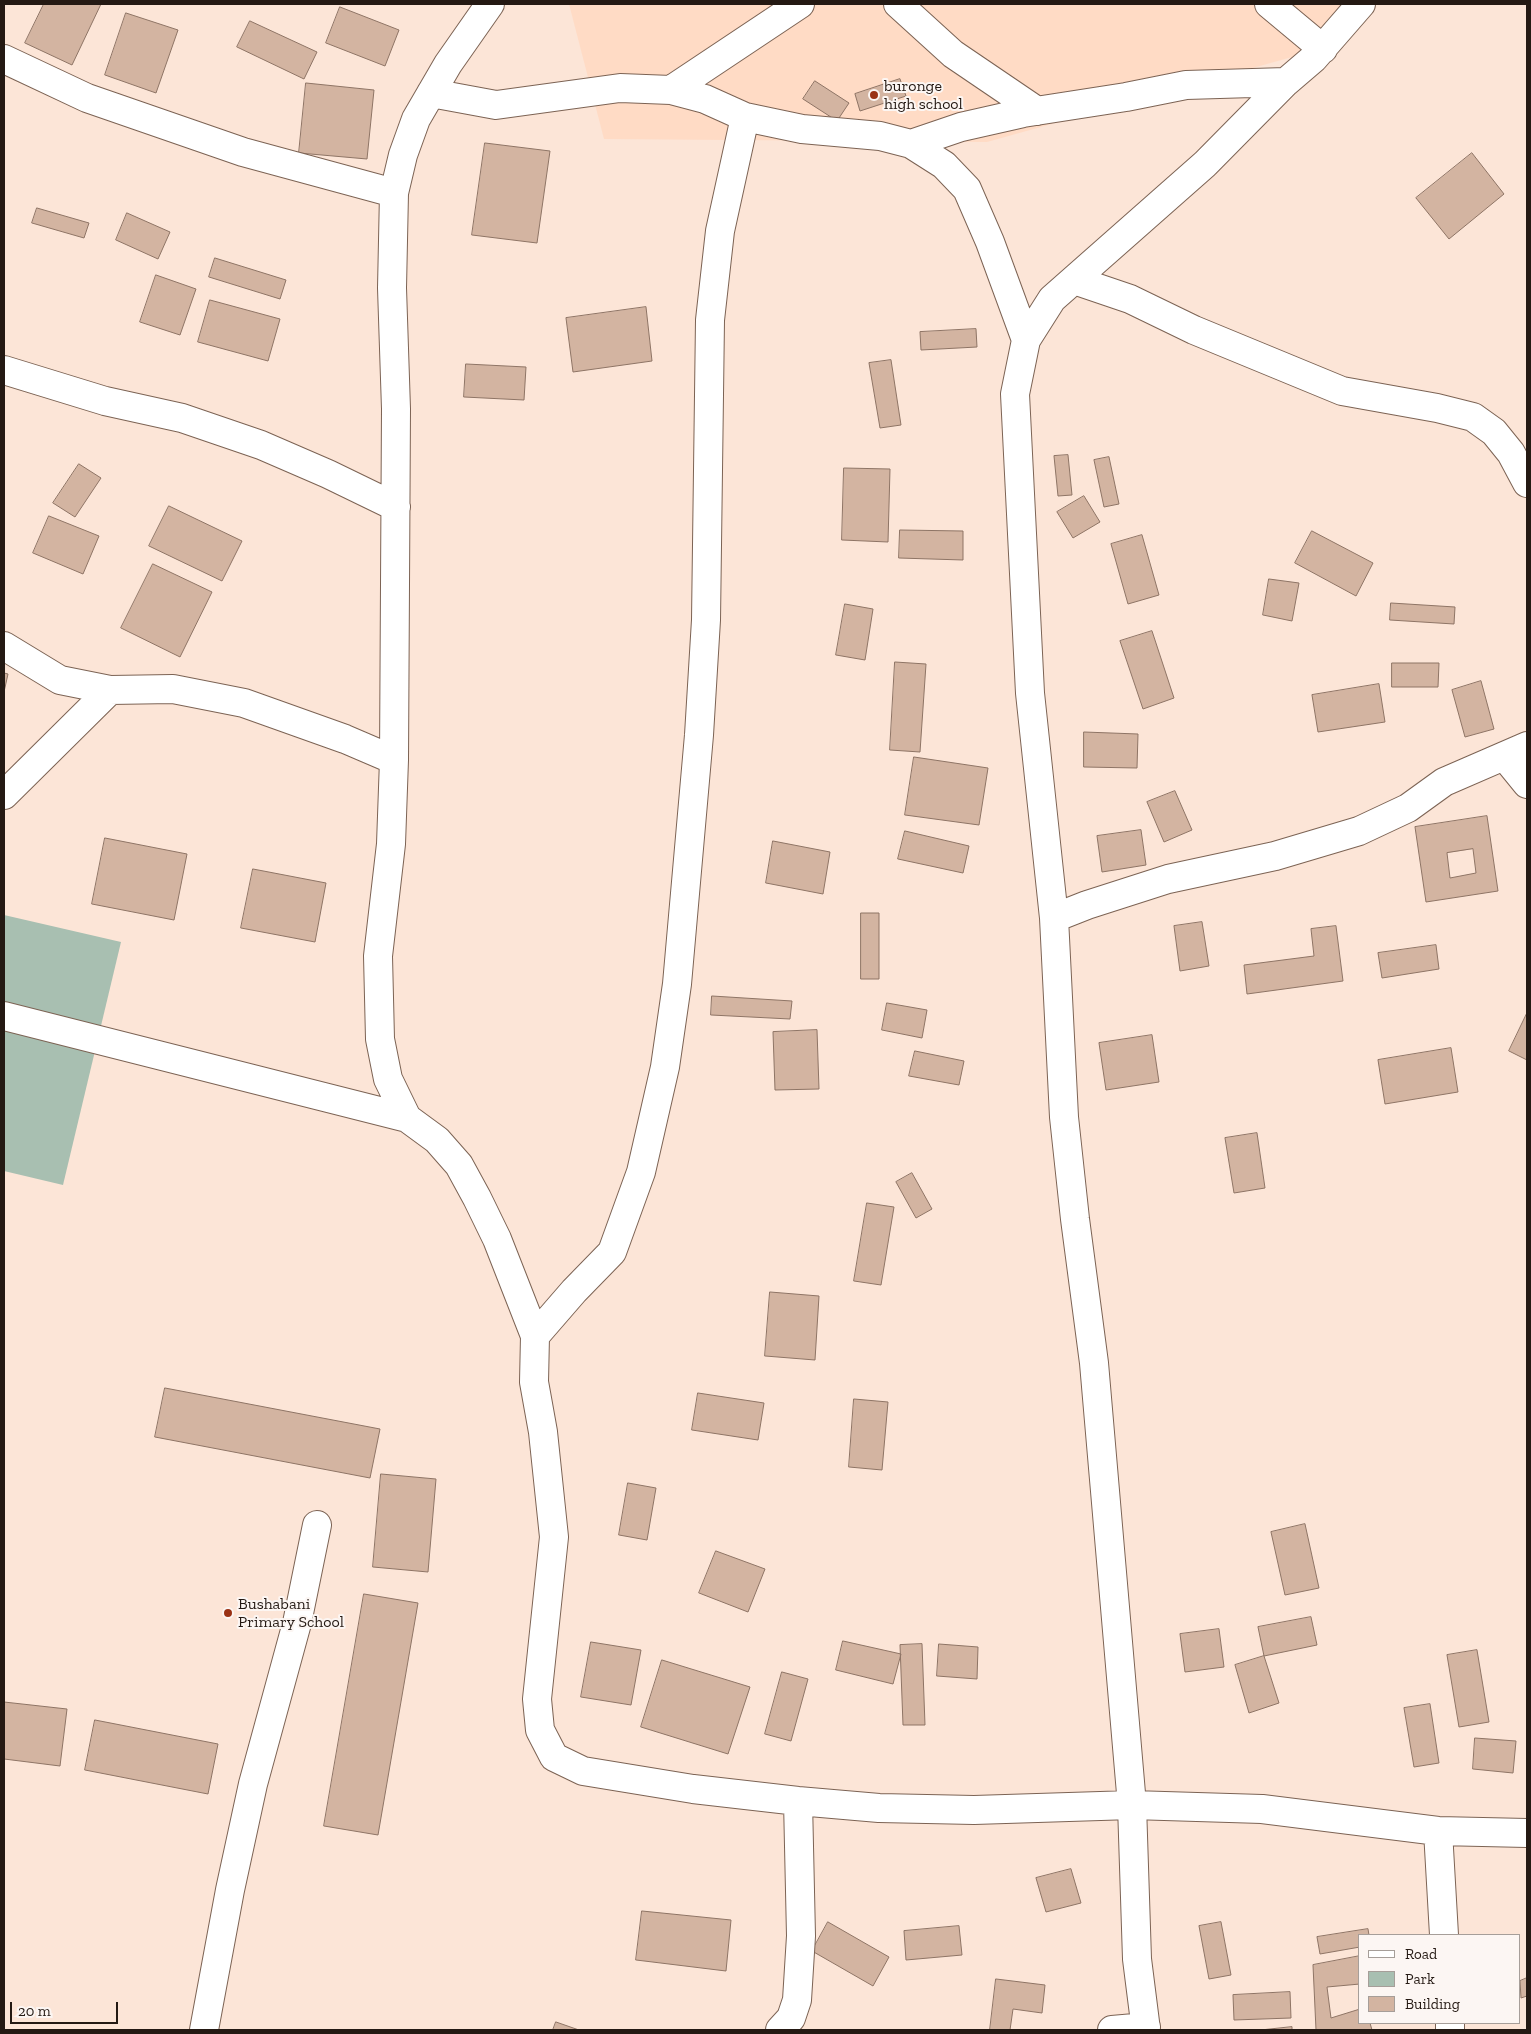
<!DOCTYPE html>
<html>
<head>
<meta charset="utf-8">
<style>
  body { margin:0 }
  #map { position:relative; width:1531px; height:2034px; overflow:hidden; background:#fce5d7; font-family:"Zilla Slab",serif }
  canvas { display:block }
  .frame { position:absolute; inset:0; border:5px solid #241913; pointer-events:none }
  .legend { position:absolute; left:1358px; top:1934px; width:162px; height:90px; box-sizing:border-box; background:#fcf6f3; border:1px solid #a69e99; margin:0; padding:6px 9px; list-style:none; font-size:15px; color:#241913 }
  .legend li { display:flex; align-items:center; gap:10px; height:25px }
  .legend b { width:25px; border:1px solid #a69e99 }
  .scale { position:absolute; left:10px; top:2002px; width:108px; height:22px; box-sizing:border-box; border:2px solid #241913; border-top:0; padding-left:6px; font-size:15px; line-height:18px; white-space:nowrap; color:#241913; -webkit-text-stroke:4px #fcf6f3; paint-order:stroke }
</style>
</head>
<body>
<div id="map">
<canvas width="1531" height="2034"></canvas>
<div class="frame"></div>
<ul class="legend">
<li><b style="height:6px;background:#fff"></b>Road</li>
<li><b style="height:14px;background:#a8bfb1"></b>Park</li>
<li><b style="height:14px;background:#d3b4a1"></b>Building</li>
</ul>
<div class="scale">20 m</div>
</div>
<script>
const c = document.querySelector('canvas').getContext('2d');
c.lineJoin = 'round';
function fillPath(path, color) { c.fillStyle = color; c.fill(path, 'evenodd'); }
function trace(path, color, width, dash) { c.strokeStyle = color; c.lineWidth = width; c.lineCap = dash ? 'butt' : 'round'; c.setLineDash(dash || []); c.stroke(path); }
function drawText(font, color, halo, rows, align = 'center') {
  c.font = font + ' "Zilla Slab",serif'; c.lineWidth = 4; c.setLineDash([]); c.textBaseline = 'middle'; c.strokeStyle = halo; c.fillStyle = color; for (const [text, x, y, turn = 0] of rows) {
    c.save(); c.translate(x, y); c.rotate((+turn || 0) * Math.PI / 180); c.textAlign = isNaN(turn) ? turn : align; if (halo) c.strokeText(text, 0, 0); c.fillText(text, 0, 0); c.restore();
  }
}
fillPath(new Path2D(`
  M569 4H1355L1310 52 987 142 604 139Z`), '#ffdbc5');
fillPath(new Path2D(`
  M4 915 121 942 63 1185 4 1171Z`), '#a8bfb1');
const building = new Path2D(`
  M44 4H101L72 65 25 43Z
  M340 7 399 30 385 66 326 43Z
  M126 13 178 30 156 93 105 75Z
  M250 21 317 52 304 79 237 47Z
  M900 79 906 96 860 111 855 94Z
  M815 81 849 103 837 121 803 99Z
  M306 83 374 90 367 159 299 153Z
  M485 143 550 151 537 243 472 235Z
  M1472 153 1504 194 1449 239 1416 198Z
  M37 208 89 223 84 238 32 223Z
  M127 213 170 232 158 259 116 240Z
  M215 258 286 280 280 299 209 277Z
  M156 275 196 289 180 335 140 322Z
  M210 300 280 319 268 361 198 342Z
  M646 307 652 361 573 372 566 318Z
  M976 329 977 347 921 350 920 332Z
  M891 360 901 425 880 428 869 363Z
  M466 364 526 367 524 400 464 397Z
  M1068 455 1072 495 1058 496 1054 456Z
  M1109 457 1119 504 1104 507 1094 460Z
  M79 464 101 478 75 517 53 503Z
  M844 468 890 469 888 542 842 540Z
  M1084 496 1100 522 1073 538 1057 512Z
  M169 506 242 541 222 581 149 546Z
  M49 516 99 536 83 574 33 553Z
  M900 530 963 531V560L899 558Z
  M1312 531 1373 563 1356 596 1295 563Z
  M1142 535 1159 595 1128 604 1111 544Z
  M153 564 212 592 180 657 121 628Z
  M1269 579 1299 583 1292 621 1263 615Z
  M1391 603 1455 607 1454 624 1390 620Z
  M845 604 873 609 865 660 836 655Z
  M1152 631 1174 698 1143 709 1120 641Z
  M895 662 926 664 920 752 890 750Z
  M1392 663H1439L1438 687H1392Z
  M4 673 8 674 4 692Z
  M1481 681 1494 729 1465 737 1452 690Z
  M1379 684 1385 722 1318 732 1312 695Z
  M1084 732 1138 734 1137 768 1084 767Z
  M914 757 988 768 979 825 905 815Z
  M1175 791 1192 830 1164 842 1147 802Z
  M1487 816 1498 891 1426 902 1415 827ZM1473 849 1476 873 1450 878 1447 853Z
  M1141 830 1146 865 1102 872 1097 836Z
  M905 831 969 846 963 873 898 859Z
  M105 838 187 854 174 920 92 904Z
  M773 841 830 852 823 894 766 883Z
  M253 869 326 883 315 942 241 928Z
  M861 913H879V979H861Z
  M1202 922 1209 966 1180 971 1174 926Z
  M1336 926 1343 981 1247 994 1244 965 1314 956 1311 929Z
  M1436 945 1439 969 1382 978 1378 953Z
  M712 996 792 1001 790 1019 711 1015Z
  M887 1003 927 1010 922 1038 882 1030Z
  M1527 1013V1060L1509 1051Z
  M817 1030 819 1089 775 1090 773 1032Z
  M1152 1035 1159 1082 1106 1090 1099 1043Z
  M1451 1048 1458 1092 1385 1104 1378 1060Z
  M915 1051 964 1061 959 1085 909 1076Z
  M1257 1133 1265 1188 1234 1193 1225 1138Z
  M912 1173 932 1209 916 1218 896 1182Z
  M867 1203 894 1207 881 1285 854 1281Z
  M770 1292 819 1296 815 1360 765 1356Z
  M165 1388 380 1429 370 1478 155 1437Z
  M698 1393 764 1403 758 1440 692 1430Z
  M854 1399 888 1402 882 1470 849 1467Z
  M381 1474 436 1479 428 1572 373 1567Z
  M628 1483 656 1488 647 1540 619 1535Z
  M1305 1524 1319 1588 1285 1595 1271 1532Z
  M716 1551 765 1569 748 1612 699 1593Z
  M364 1594 418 1603 378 1835 324 1826Z
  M1311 1617 1317 1645 1264 1656 1258 1627Z
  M1219 1629 1224 1667 1185 1672 1180 1634Z
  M843 1641 901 1654 893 1684 836 1670Z
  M591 1642 641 1650 631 1705 581 1697Z
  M922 1644 925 1725H903L900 1645Z
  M939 1644 978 1647 977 1679 937 1676Z
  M1477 1650 1489 1722 1459 1727 1447 1655Z
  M1264 1656 1279 1703 1249 1713 1235 1665Z
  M662 1660 750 1687 728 1754 641 1727Z
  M782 1672 808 1679 791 1741 765 1734Z
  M4 1702 67 1709 60 1766 4 1759Z
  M1430 1704 1439 1763 1414 1767 1404 1708Z
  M95 1720 218 1744 208 1794 85 1770Z
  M1475 1738 1516 1741 1513 1773 1473 1769Z
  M1071 1869 1081 1903 1046 1912 1036 1878Z
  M642 1911 731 1920 726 1971 636 1960Z
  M828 1922 889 1957 873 1986 812 1951Z
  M1221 1922 1231 1975 1209 1979 1199 1926Z
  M959 1926 962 1955 906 1960 904 1931Z
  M1368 1929 1369 1935H1360V1947L1320 1954 1317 1937Z
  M1360 1956V1984L1327 1987 1331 2018 1360 2009V2023H1370L1372 2030H1316L1313 1965Z
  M1527 1978V1996L1521 1998 1520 1981Z
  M996 1979 1045 1985 1042 2013 1013 2009 1010 2030H990Z
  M1290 1992 1291 2018 1234 2020 1233 1995Z
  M556 2022 579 2030H553Z
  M1292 2027V2030H1261Z`);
fillPath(building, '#d3b4a1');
trace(building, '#8e7465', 1);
const minor = new Path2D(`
  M490 4 448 64 416 119 403 155 394 193 392 288 396 409 394 760 391 844 378 956 380 1039 388 1079 407 1118 437 1140 459 1165 477 1198 497 1239 535 1336
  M898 4 953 54 1037 111
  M1269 4 1323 49
  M4 59 87 98 243 152 394 193
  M671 90 800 4
  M431 93 496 105 620 88 671 90 705 99 745 117 802 129 880 136 911 144 944 165 967 189 990 242 1026 340
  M745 117 720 231 710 320 706 620 699 735 677 984 665 1067 641 1172 612 1252 574 1291 535 1336 534 1382 543 1432 554 1537 537 1699 540 1730 554 1757 583 1771 693 1789 798 1801 879 1808 974 1810 1132 1805 1262 1809 1438 1831 1527 1833
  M911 144 961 127 1023 113 1126 97 1186 85 1286 82
  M1074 280 1130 299 1194 330 1342 391 1437 408 1473 417 1494 432 1511 453 1527 483
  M4 370 105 401 182 418 261 445 328 474 396 507
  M4 646 60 680 110 690 173 689 244 703 345 739 394 760
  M1505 757 1527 784
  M4 795 110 690
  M1054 918 1087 905 1168 879 1275 856 1359 831 1408 808 1444 782 1527 746
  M4 1016 407 1118
  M1438 1831 1444 1935
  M1450 2023V2030
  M204 2030 230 1890 253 1784 297 1623 317 1525
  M780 2030 791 2018 797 2000 801 1936 798 1801
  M1112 2030 1146 2027
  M1146 2030 1137 1959 1132 1805 1094 1363 1075 1219 1064 1117 1054 918 1030 693 1015 394 1026 340 1052 299 1205 164 1286 82 1314 58 1361 4`);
trace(minor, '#7c6354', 30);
trace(minor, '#fff', 28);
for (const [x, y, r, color] of [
  [874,95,5,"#9a3215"],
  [228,1613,5,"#9a3215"]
]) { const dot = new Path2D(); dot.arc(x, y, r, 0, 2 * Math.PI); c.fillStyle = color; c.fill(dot); trace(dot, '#fcf6f3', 2); }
drawText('16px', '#241913', '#fcf6f3', [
  ["buronge",884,86],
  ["high school",884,104],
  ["Bushabani",238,1604],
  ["Primary School",238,1622]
], 'left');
</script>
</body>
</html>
